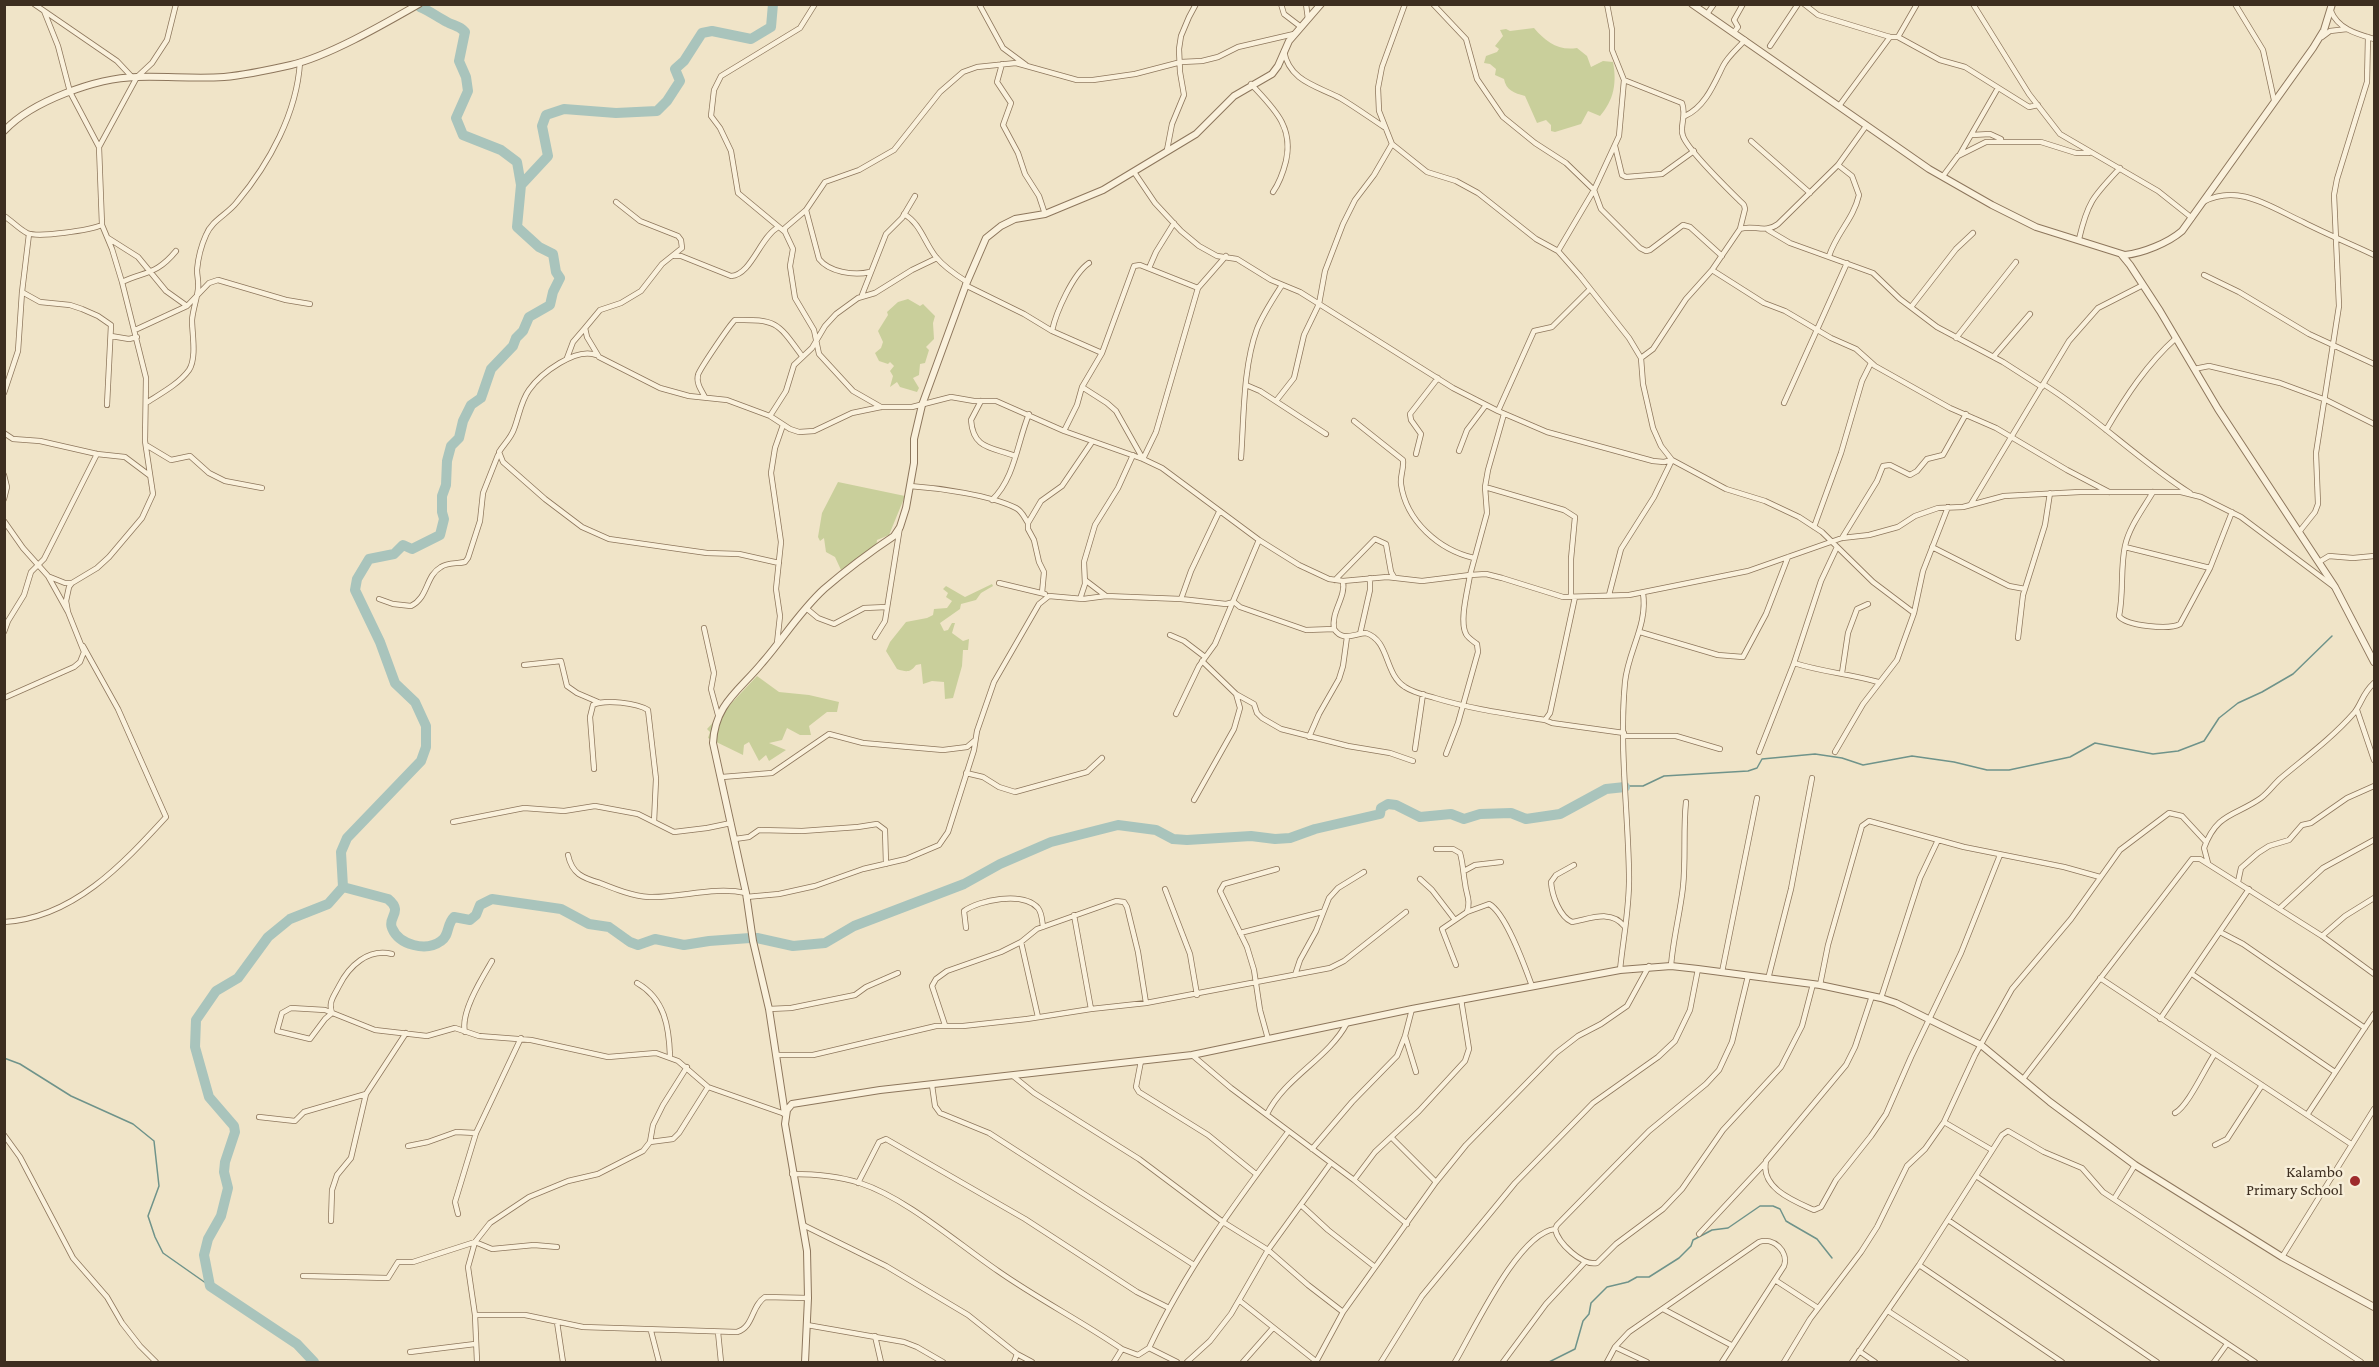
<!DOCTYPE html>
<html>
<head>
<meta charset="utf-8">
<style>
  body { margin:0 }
  #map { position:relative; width:2379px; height:1367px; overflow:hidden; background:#f0e4c8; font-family:"Crimson Pro",serif }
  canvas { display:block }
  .frame { position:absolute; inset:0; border:6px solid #3d2e20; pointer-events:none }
</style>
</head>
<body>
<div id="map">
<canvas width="2379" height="1367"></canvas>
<div class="frame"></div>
</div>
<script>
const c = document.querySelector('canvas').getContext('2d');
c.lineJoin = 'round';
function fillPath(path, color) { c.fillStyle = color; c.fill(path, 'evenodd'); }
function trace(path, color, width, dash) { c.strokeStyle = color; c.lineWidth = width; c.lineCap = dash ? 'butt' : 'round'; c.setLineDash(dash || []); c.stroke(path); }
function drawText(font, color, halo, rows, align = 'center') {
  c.font = font + ' "Crimson Pro",serif'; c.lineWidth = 5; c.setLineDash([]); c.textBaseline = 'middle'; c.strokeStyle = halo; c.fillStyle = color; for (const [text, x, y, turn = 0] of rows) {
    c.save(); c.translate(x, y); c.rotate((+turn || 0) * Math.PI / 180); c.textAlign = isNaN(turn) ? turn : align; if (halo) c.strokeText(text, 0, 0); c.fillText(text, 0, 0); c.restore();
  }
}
fillPath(new Path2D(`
  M1534 28C1546 42 1558 51 1577 48L1587 56 1591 67 1603 61 1613 62C1617 83 1614 100 1600 116L1588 111 1581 124 1555 132 1551 131V125L1546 120 1537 123 1525 96C1514 93 1506 90 1504 79L1495 75 1496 69 1490 64 1484 63 1486 56 1497 52 1499 49 1495 46 1503 36 1500 30 1506 29 1510 31Z
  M908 299 920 306 923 304 935 316 933 323 934 339 926 347 929 350 925 363 920 364 919 375 913 378 919 388 917 392 900 387 897 382 890 387 893 376 890 371 894 366 890 362 888 364 879 361 875 353 881 348 883 342 878 331 888 315 887 312 898 302Z
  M838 482 905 496 889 535 877 540 876 549 841 570 835 557 826 552 824 538 820 541 818 537 822 513Z
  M992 584 993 586 981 593 976 600 961 604 960 609 940 623 944 631 948 630 952 623H955L952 633 963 641 969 639 968 650H963L962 666 953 698 945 699 944 682 932 681 923 684 921 664 916 665C910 673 906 672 897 669L886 651 890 642 906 622 927 618 933 615 934 609 947 608 952 601 946 597 948 593 943 589 946 586 965 597Z
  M757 676 779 692 809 695 839 702 837 712H827L809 726 811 735H800L787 728 782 740 769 743 786 750 769 761 766 755 759 761 749 742 744 745 743 755 708 738 710 732 707 729Z`), '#c9cf9b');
trace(new Path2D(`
  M1628 786H1643L1664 776 1748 771 1757 768 1762 759 1815 754 1842 758 1863 765 1912 756 1954 762 1987 770H2009L2070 757 2095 743 2153 754 2178 751 2204 741 2219 718 2238 703 2262 692 2293 674 2332 636
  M4 1058 20 1064 71 1096 133 1124 154 1141 159 1186 148 1216 155 1237 163 1253 210 1286
  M1549 1362 1575 1349 1583 1321 1589 1314 1591 1303 1607 1287 1628 1282 1637 1277H1649L1679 1258 1691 1246 1693 1240 1712 1230 1728 1228 1760 1206H1773L1780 1209 1786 1221 1791 1224 1817 1239 1832 1258`), '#6f938a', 1.5);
trace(new Path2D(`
  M420 7C430 11 437 17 447 22 454 26 459 25 465 32L459 61 466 77 468 91 456 118 463 135 501 150 517 162 521 185
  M343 887 388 899C404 912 387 917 392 928 399 945 426 952 441 941 450 935 446 925 454 917L470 920 476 915 480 905 492 899 561 909 589 924 609 927 630 942 638 945 655 939 684 945 709 941 750 938
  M757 938 793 946 825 943 854 926 964 884 1000 864 1051 842 1118 825 1156 830 1173 839 1187 840 1251 836 1275 839 1290 838 1315 829 1380 814 1381 808 1388 804 1396 805 1420 817 1451 814 1464 819 1480 814 1511 813 1526 819 1560 814 1606 789 1625 787
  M314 1362 297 1344 210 1286 204 1255 208 1239 221 1216 228 1188 224 1172 225 1162 235 1132 234 1126 209 1097 195 1047 196 1020 216 991 238 978 268 937 290 919 328 904 343 887 341 852 347 838 421 761 426 747V726L415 702 395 683 380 642 355 590 357 579 369 559 394 554 403 545 412 549 440 535 444 519 442 512V496L446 485 447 461 451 446 459 438 463 421 471 405 481 398 491 369 513 346 516 338 523 331 529 317 550 305 553 292 560 278 556 272 553 254 539 247 517 227 521 185 548 156 542 126 546 115 564 109 616 113 657 111 667 101 680 81 675 69 684 61 702 33 712 31 751 39 771 27 773 4`), '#a9c4bc', 10);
const minor = new Path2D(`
  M34 4 117 61 132 77
  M979 4 1003 48 1026 65
  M1281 4 1284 14 1301 27
  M1306 4 1308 19
  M1405 4 1382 67 1378 88 1379 111 1392 144 1427 172 1456 181 1478 193 1536 239 1558 251 1580 276 1629 338 1641 358 1643 384 1653 428 1661 446 1672 460 1726 489 1765 501 1799 517 1822 532 1873 582 1914 613
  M1433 4 1466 39 1477 79 1503 117 1535 143 1566 163 1594 190 1601 209 1640 248 1646 251 1650 250 1683 225 1690 227 1722 256
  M1804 4 1818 15 1890 37H1898L1940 60 1965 67 2029 107 2038 105
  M1973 4 2029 94 2060 134 2158 191 2192 218
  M2235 4 2263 50 2274 100
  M44 11 58 46 70 92 99 147
  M2331 11C2338 29 2357 34 2374 39
  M1707 14 1714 4
  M1734 32 1738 27 1734 20 1743 4
  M1898 37 1917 4
  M2322 37 2330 31 2347 29
  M1770 46 1798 4
  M1284 51C1289 81 1317 86 1340 98 1355 107 1369 117 1384 127
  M1002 64 997 82 1011 103 1003 125 1018 153 1025 174 1039 196 1045 214
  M1624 80 1682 103C1687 117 1679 126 1683 136 1688 151 1731 192 1744 205L1745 209 1740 229
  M1251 84C1273 108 1294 126 1286 161 1283 173 1280 182 1273 192
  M1839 106 1890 37
  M1685 116C1705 107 1714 84 1723 66 1728 56 1738 48 1745 40
  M1972 135 1990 134 2001 139
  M1751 141 1810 193
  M1615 146 1622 175 1626 177 1662 174 1694 151
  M1167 150 1172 124 1184 95 1180 72 1179 49 1181 36 1189 17 1196 4
  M1960 154 1998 88
  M1134 172 1155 203 1181 231 1199 246 1217 256 1237 259 1271 280 1300 292 1453 388 1498 411 1547 432 1653 461 1664 462 1672 460
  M1943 176 1958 156 1986 142H2041L2076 153H2089
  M616 202 640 221 678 236 681 240 682 248 662 264 641 291 621 303 600 310 585 328 587 337 599 357 660 388 689 396 727 400 770 416 790 429 799 432 814 431 852 413 881 407H912L951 397 974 401H996L1064 431 1143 459 1162 468 1259 540 1299 565 1329 579 1343 581 1387 577 1422 581 1470 575 1487 513 1485 487 1488 470 1504 414
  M2203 202C2239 183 2270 207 2303 222 2326 234 2351 244 2374 255
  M806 210 819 259C829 272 854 276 870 272
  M904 214C921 224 924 242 936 257 944 267 956 275 967 282
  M4 216C12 221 19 229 27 233 39 238 90 230 102 225
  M1768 230 1790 243 1873 273 1900 299 1937 327 2003 362 2042 387
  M785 232 738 193 731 151 720 128 711 116 714 90 721 76 800 28 815 4
  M108 238 138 257 166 291 187 306
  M2079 239C2088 201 2093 197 2120 168
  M1558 251 1594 190 1619 136 1624 80 1612 50V30L1607 4
  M674 256H681L731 276C751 275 760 238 777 228
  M1829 256C1837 232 1853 220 1859 195L1852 176 1838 165
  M1149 268 1156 252 1174 223
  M1712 270 1764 303 1785 311 1831 338 1856 349 1875 366 1950 408 1996 428 2067 470 2109 492
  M2204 275 2239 292 2309 334 2374 364
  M122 282C147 271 157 274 176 251
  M965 285 1024 314 1052 331 1102 353
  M22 292 40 302 70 305 82 309 98 316 111 325 107 405
  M862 295 886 234 902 218 915 196
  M1911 307 1956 249 1973 233
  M135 330 187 306 209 283 218 280 286 300 310 304
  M1052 331C1056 312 1073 274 1089 263
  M111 336 129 339 137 337
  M1956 338 2016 262
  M596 355C576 347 541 373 529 390 521 401 519 416 514 429 511 438 504 444 499 452L503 462 545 499 582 527 609 539 707 553 739 554 779 563
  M1994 356 2030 314
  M567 358 573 342 585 328
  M1641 358 1653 349 1686 299 1712 270 1740 229C1753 224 1765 234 1778 224L1838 165 1866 126
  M2194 369 2209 366 2280 383 2326 400 2374 424
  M2043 384C2095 416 2138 460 2190 493
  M1246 385 1260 391 1326 434
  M1082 387 1107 403 1116 411 1143 459
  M4 393 18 351 22 292 29 234
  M705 397C701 390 696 383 698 375 699 370 731 323 735 320 777 319 778 323 802 356
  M981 401 971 420C973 449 991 447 1015 456
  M1276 401 1294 378 1304 335 1319 304 1325 271 1343 224 1355 200 1374 175 1392 144
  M146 403C160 394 179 384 189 370 197 358 192 333 192 320 193 309 197 299 198 289 199 282 197 276 197 270 198 259 201 246 206 235 212 220 228 214 237 202 269 164 297 113 300 62
  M1784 403 1847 263
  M881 407 853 391 819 354 814 330 795 298 790 266 793 249 785 232V228L806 210 825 182 859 170 894 150 940 92 963 72 977 67 1016 63 1077 80H1093L1135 74 1181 62 1202 61 1218 57 1238 47 1294 34
  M1498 411 1534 331 1552 327 1590 289
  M770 416 786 391 794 365 812 348 825 326 836 314 858 298 875 293 912 270 937 258
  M1354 421 1403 460C1404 469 1400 476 1401 484 1406 521 1439 550 1474 558
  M2106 430C2126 396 2147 364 2176 338
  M1064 431 1077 405 1082 387 1102 353 1134 266 1140 265 1198 288
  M4 433 13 439 40 441 97 454 125 457 149 475
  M146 445 171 460 190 456 209 473 225 481 262 488
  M1459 451 1467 430 1486 405
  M1416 454 1421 434 1411 420 1410 414 1438 378
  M1241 458C1244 417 1243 367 1257 329 1263 314 1273 299 1282 285
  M1143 459 1156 432 1198 288 1226 256
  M4 475 7 487 4 499
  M910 486C939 488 990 495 1016 508 1022 511 1024 517 1028 523
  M1485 487 1564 510 1575 517 1571 559V597
  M2153 492C2143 509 2129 527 2125 546 2120 569 2124 593 2119 616 2126 626 2169 630 2180 624L2210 568 2232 512
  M992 500C1015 478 1017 443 1029 414
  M1971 504 2069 341 2098 308 2143 285
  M4 521 23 548 48 576 68 612 84 652 80 662 74 667 4 698
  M1814 527 1841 453 1862 381 1871 363
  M2299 532 2315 512 2318 504 2316 453 2339 306 2334 195 2337 179 2367 82 2368 37
  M1842 538 1877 481 1883 466 1890 465 1910 475 1917 471 1927 459 1943 455 1966 414
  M1932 547 2009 586 2025 589
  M2125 547 2210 568
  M2319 562 2329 556 2353 558 2374 556
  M50 577 65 583H72
  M1085 580 1106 596
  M1335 580 1375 539 1386 544 1391 572 1394 577
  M1343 581C1346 598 1331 611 1334 629 1343 642 1353 634 1366 633 1390 641 1384 674 1405 687 1414 693 1425 695 1435 698 1471 709 1508 714 1545 720L1552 723 1624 733
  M999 583 1045 594
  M1042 593 1044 572 1039 562 1034 540 1028 529V523L1041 501 1062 486 1092 442
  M1609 595 1621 549 1654 497 1672 460
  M379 599 393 604 411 606C429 597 425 576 441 567 448 562 457 564 465 562L468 558 480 521 483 493 498 455
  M1080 599 1085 584 1084 562 1095 525 1118 488 1133 455
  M1181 599 1191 571 1219 512
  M806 608 818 618 834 624 864 608 887 607
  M68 612 66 601 69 587 72 583 97 568 109 557 142 518 153 494 145 441 146 378 122 282 112 249 102 225 99 147 137 77 152 63 167 40 176 4
  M704 628 714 673 711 689 718 715
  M4 632 8 621 24 595 31 572 44 559 97 454
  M1640 632 1718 655 1743 657 1766 614 1788 557
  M1360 634 1370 590V578
  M1170 635 1184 641 1205 657
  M875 637 885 621 900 527
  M2018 638 2023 595 2045 525 2050 493
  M777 643 780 616 776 589 781 542 771 473 775 448 783 425
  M1794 663C1822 672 1851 674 1878 682
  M524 665 561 661 567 686 577 693 598 702
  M1842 673 1848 633 1857 609 1868 604
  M1236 694 1254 704 1257 713 1262 718 1281 729 1348 746 1390 753 1413 761
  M2357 710 2374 760
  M1176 714 1199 666 1215 644 1259 540
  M1545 720 1550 713 1575 597
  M1624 736H1676L1720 749
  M1309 737 1319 714 1339 679 1343 666 1347 637
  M1415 749 1423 694
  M1759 752 1794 663 1821 581 1837 547
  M1835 752 1863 704 1897 660 1914 613 1923 571 1948 507
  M1446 754 1458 723 1478 652 1477 644C1473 641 1468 638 1466 634 1459 621 1468 589 1470 575L1486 574 1502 578 1563 597 1629 595 1748 571 1842 538 1869 535 1898 527 1915 516 1938 508 1963 507 2004 496 2080 492H2181L2201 497 2241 517 2333 586
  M594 769 590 717 593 705C605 699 637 703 648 710L656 779 654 822
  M966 773 983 777 999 787 1015 792 1087 772 1102 758
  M722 777 772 773 829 734 863 743 943 750 967 747 974 741
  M1194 800 1234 729 1240 708 1236 694 1202 661
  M453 822 524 808 564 811 595 806 638 814 674 832 707 828 731 823
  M735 839 749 837 759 830 802 831 858 827 877 824 885 830 886 864
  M1436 849H1453L1460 853C1463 863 1463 872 1465 883 1466 894 1471 900 1467 912
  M568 855C572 874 583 878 600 883 615 889 632 896 649 897 681 898 713 886 746 893
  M2208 863 2204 848C2217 812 2236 816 2261 798 2269 792 2274 784 2281 778 2306 757 2332 738 2354 713 2362 703 2362 694 2374 683
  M1574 865 1556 875 1551 882C1552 896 1560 917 1572 922 1590 919 1611 909 1624 926
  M1464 871 1475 865 1501 862
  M1420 879 1432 890 1455 920
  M2238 882 2241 868 2258 853 2269 846 2289 840 2302 825 2311 823 2347 798 2374 786
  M1165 889 1190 954 1197 995
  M746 897 779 894 815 886 863 869 906 859 939 845 948 832 974 750 977 731 994 682 1039 604 1049 596 1083 599 1106 596 1181 599 1226 604 1234 602 1240 607 1306 630 1334 629
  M2280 908 2323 868 2374 840
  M1074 915 1091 1009
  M4 922C73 918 122 865 166 817L118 709 83 646
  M966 928 964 911C979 900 1023 891 1038 908 1042 913 1042 920 1043 927
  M2220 932 2243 944 2365 1028
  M1240 933 1322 912
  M2322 936 2345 916 2374 898
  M1021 942 1038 1017
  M392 954C368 948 349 966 339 986 334 996 328 1002 332 1013L325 1019 310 1039 277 1031 282 1013 291 1008 325 1010 375 1030 427 1036 455 1028 479 1036 531 1040 608 1057 656 1053 678 1061 708 1087 785 1114
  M1456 965 1442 929 1467 912 1489 904C1506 913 1525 967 1532 986
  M1671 966C1673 939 1680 914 1683 887 1686 858 1683 830 1686 802
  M1620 970C1623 939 1630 906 1629 874 1628 810 1619 746 1625 682 1628 651 1648 625 1643 593
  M1722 972 1757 798
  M2192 974 2335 1072
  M1295 975 1300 960 1316 931 1329 898 1338 888 1364 872
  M1748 976 1732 1042 1719 1070 1706 1084 1649 1131 1557 1225 1555 1229C1558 1243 1582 1266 1597 1263L1616 1244 1663 1209 1682 1189 1723 1130 1781 1067 1802 1026 1813 984
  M2100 978 2351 1144
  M1768 979 1791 889 1812 778
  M637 983C665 999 669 1027 670 1056
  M1820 985 1828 945 1862 826 1869 821 1964 847 2064 867 2100 877
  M1872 996 1855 1047 1846 1065 1766 1161C1760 1188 1794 1201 1814 1210L1821 1207 1836 1180 1871 1136 1886 1114 1911 1057 1961 953 2000 855
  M1881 998 1920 878 1938 840
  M769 1009 791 1008 855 995 866 987 898 973
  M2160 1019 2249 889
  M945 1025 932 986 936 979 947 971 1001 952 1021 942 1037 929 1116 901 1124 902 1127 907 1138 952 1146 1003
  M465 1032C460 1013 482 978 492 961
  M1405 1036 1416 1072
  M1268 1039 1260 1010 1254 970 1247 947 1220 891 1224 884 1277 869
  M777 1055H813L936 1026H963L1027 1019 1091 1009 1146 1003 1330 968 1344 961 1406 912
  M1192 1055 1231 1088 1354 1180 1407 1224
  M1141 1061 1136 1087 1139 1092 1208 1135 1256 1174
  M1013 1076 1034 1093 1139 1159 1223 1222 1268 1250 1308 1285 1343 1312
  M2023 1079 2192 859H2200L2322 936 2374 974
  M932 1085 935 1106 940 1113 989 1133 1194 1265
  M2175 1113C2188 1106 2204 1070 2214 1055
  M1267 1114C1285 1077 1328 1059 1347 1023
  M2307 1115 2374 1014
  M259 1117 295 1121 304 1112 366 1094
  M1944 1122 1992 1150
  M4 1135 20 1157 73 1258 107 1297 122 1323 140 1346 156 1362
  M1392 1138 1436 1182
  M650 1142 673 1139 679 1133 708 1087
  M2215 1145 2227 1139 2262 1085
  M408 1146 428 1142 456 1132 476 1133
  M1312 1149 1352 1102 1397 1056 1405 1036 1412 1009
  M792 1174C815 1174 838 1176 860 1183 906 1198 957 1243 998 1271 1038 1299 1081 1321 1122 1349L1138 1355 1149 1348C1186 1269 1236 1202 1288 1132
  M1976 1176 2255 1362
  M1354 1180 1375 1152 1419 1111 1465 1061 1469 1049 1461 999
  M858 1183 879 1142 886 1139 1025 1219 1137 1292 1169 1308
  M2114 1199 2135 1165
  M1301 1205 1328 1230 1375 1267
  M458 1214 455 1202 476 1133 521 1038
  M1948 1220 2157 1362
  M331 1221 332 1190 337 1175 351 1158 366 1094 406 1033
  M803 1225 886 1266 968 1315 1017 1354 1032 1362
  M1699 1234 1765 1163
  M2282 1257 2374 1109
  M1919 1265 2062 1362
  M303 1276 388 1278 398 1262H413L475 1242 492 1249 534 1245 557 1247
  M1775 1280 1818 1308
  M1240 1301 1317 1362
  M1663 1309 1731 1345
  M1888 1311 1966 1362
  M475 1315H525L583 1327 737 1332C754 1327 751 1306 765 1297L808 1298
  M557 1322 563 1362
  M807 1325 904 1342 917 1347 943 1362
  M651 1331 659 1362
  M718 1332 721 1362
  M875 1336 881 1362
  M1615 1347 1647 1362
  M1149 1348 1177 1362
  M1859 1351 1875 1362
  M410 1352 475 1344
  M477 1362 475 1315 468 1267 475 1242 490 1223 529 1197 568 1181 598 1174 643 1151 650 1142 653 1125 663 1105 687 1067
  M1014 1362 1017 1354
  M1114 1362 1122 1349
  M1187 1362 1210 1341 1231 1314 1268 1250 1331 1163
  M1243 1362 1273 1328
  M1316 1362 1343 1312 1436 1182 1466 1145 1556 1053 1578 1036 1601 1024 1627 1006 1649 966
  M1381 1362 1422 1296 1515 1183 1593 1103 1658 1057 1675 1041 1690 1010 1698 969
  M1455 1362C1473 1332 1518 1233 1555 1229
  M1503 1362 1546 1304 1585 1262
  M1607 1362 1615 1347 1629 1332 1759 1242C1773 1237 1789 1251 1784 1266L1722 1362
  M1784 1362 1810 1319 1861 1252 1877 1227 1907 1166 1925 1149 1944 1122 1975 1055 2012 989 2071 919 2120 850 2169 813 2182 816 2206 842
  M1852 1362 1919 1265 2002 1135 2008 1131 2044 1152 2082 1168 2103 1192 2361 1362
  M2214 1362 2227 1344`);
const tertiary = new Path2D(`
  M1692 4 1929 169 1992 205 2036 227 2125 255C2143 253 2168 243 2182 231L2313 48 2324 30 2332 4
  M4 131C32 101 96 78 137 77 166 76 195 79 224 77 246 75 269 70 291 65 329 56 384 24 419 4
  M2121 254 2130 265 2160 311 2218 409 2335 587 2374 662
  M785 1114 769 1009 753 941 746 893 713 743C715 704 739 691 762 663 783 639 800 611 824 589 846 570 870 552 894 536L900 527 906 508 914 463V439L922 405 967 282 986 238 1001 226 1015 219 1045 214 1103 190 1196 134 1234 96 1272 74 1278 66 1289 41 1321 4
  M805 1362 808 1298 807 1251 785 1124 787 1110 792 1104 880 1090 1192 1055 1412 1009 1620 970 1671 966 1698 969 1820 985 1881 998 1896 1003 1981 1045 2050 1102 2135 1165 2282 1257 2374 1307`);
trace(minor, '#8d765c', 6);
trace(tertiary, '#8d765c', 8);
trace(minor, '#faf1dc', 4.5);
trace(tertiary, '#faf1dc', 6);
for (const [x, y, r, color] of [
  [2355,1181,6,"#9e2a2b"]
]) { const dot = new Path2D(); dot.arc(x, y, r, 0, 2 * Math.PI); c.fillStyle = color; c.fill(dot); trace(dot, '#f7eed8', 2); }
drawText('16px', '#3d2e20', '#f7eed8', [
  ["Kalambo",2343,1172],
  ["Primary School",2343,1190]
], 'right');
</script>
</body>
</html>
